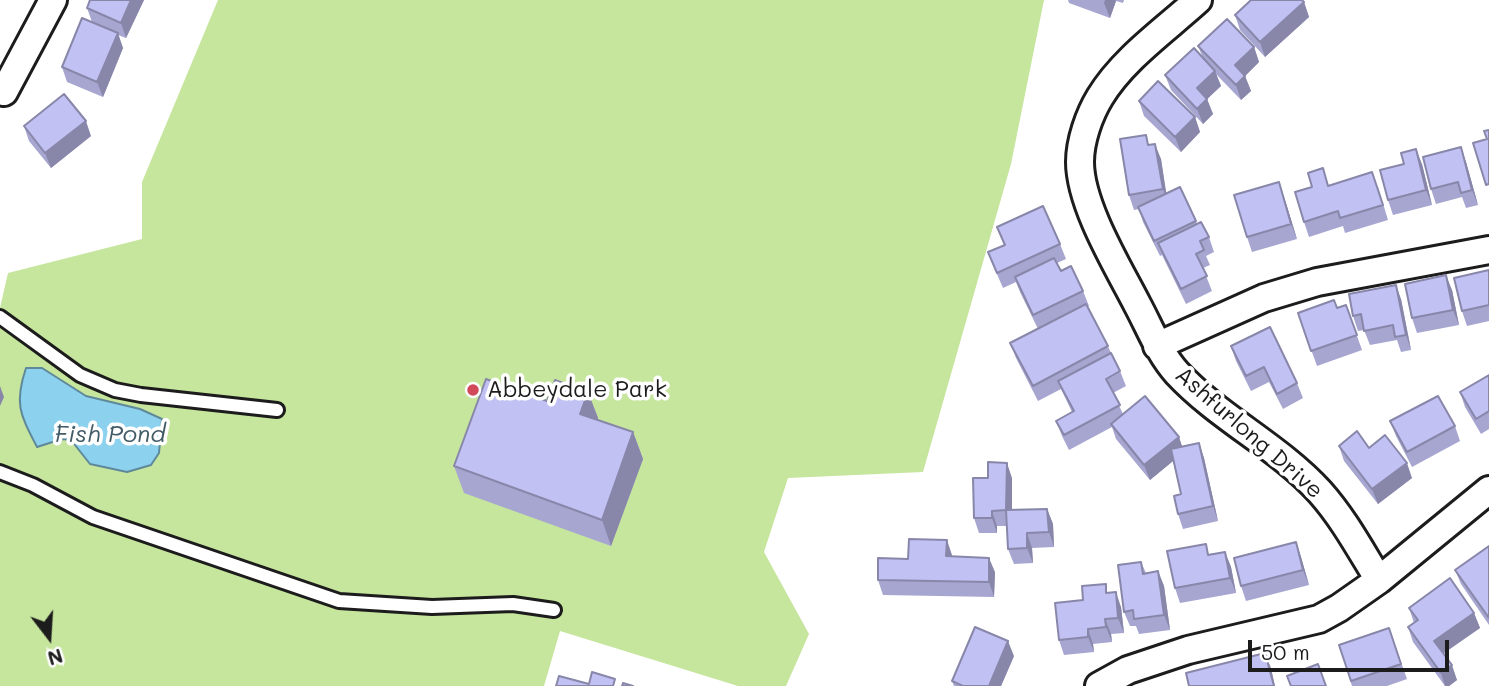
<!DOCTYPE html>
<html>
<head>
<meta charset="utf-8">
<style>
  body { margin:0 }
  #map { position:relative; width:1489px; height:686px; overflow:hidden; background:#fff; font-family:Mali,sans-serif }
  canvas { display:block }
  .north { position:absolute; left:14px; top:602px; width:70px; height:70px; -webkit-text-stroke:5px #fff; paint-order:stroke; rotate:163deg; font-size:19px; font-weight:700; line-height:28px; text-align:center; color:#1c1c1c }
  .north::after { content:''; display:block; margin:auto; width:24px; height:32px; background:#1c1c1c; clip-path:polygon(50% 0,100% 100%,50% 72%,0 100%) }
  .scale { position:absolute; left:1248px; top:640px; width:201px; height:32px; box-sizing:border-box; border:4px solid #1c1c1c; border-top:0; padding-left:9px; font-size:21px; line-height:24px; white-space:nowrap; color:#1c1c1c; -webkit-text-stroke:5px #fff; paint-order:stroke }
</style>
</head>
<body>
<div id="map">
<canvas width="1489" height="686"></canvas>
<div class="north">N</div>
<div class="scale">50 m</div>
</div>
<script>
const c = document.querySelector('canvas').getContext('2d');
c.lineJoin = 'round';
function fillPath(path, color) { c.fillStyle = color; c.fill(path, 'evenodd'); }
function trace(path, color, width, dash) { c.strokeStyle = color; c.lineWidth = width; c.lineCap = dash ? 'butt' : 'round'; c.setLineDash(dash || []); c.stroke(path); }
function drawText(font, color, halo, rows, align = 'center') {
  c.font = font + ' Mali,sans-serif'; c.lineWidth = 7; c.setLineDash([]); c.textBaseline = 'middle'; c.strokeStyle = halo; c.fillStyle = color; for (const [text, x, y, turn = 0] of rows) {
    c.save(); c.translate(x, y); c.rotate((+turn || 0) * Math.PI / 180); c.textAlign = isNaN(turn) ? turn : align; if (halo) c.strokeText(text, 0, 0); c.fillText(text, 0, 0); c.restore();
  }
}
fillPath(new Path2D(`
  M218 0H1044L1011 164 923 472 788 478 764 552 809 634 786 686H738L560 631 544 686H0V308L8 273 142 239V182Z`), '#c6e59d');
const water = new Path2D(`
  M26 368H42L86 396 140 409 162 419 159 453 151 465 127 472 90 464 71 440 62 439 37 447C20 414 14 404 26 368Z`);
fillPath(water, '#8cd1ee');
trace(water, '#5f899a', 2);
const service = new Path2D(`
  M0 317 80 375 115 390 141 395 277 410
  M0 472 33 485 93 517 339 601 432 607 513 604 554 610`);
const minor = new Path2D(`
  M1198 0C1165 30 1123 59 1100 97 1089 115 1080 141 1080 162 1080 205 1118 267 1137 304 1150 328 1159 353 1177 373 1220 419 1278 446 1320 492 1344 519 1361 551 1379 580
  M4 92 53 0
  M1157 346 1264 298 1317 282 1489 250
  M1099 686 1128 670 1188 650 1319 619 1339 608 1379 580 1489 490`);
trace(service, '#1c1c1c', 18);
trace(minor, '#1c1c1c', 32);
trace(service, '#fff', 12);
trace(minor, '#fff', 26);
fillPath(new Path2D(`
  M144 0 126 38 118 35 123 48 103 97 67 82 62 67 92 22 87 8Z
  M1068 0H1124L1123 3 1116 1 1110 18 1069 3Z
  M1304 2 1309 17 1265 57 1240 30 1235 15Z
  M1198 46 1254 47 1259 62 1245 76 1251 91 1241 100 1216 74 1221 86 1207 99 1213 114 1203 124 1171 90 1165 75 1203 58Z
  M1139 101 1195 117 1200 132 1181 152 1144 116Z
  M24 126 91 136 51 168 29 141Z
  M1150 145 1161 159 1166 194 1180 187 1197 224 1209 237 1214 252 1206 256 1210 265 1203 268 1212 291 1186 304 1162 255 1160 256 1143 222 1139 209 1134 210 1129 195Z
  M1466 162 1478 205 1466 208 1462 197 1436 204 1431 189Z
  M1422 164 1432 205 1393 215 1388 200Z
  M1329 185 1378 187 1388 220 1345 233 1343 226 1309 237 1304 222Z
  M1284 197 1297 239 1252 252 1247 237Z
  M997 227 1060 244 1066 259 1057 263 1061 271 1083 291 1089 306H1088L1120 371 1126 386 1113 393 1123 414 1179 437 1182 447 1199 443 1204 458 1218 521 1183 529 1178 514 1181 494 1173 461 1150 480 1116 439 1112 427 1069 450 1062 436 1056 421 1072 412 1061 389 1038 401 1016 358 1010 343 1038 329 1020 292 1016 282 1003 288 994 267 988 252 1004 245Z
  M1489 270V321L1467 326 1462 311Z
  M1452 290 1459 325 1417 333 1412 318Z
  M1401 299 1411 350 1401 352 1397 340 1370 345 1364 330 1358 331 1353 316Z
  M1346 305 1362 350 1317 366 1298 313 1337 308Z
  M1231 346 1297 383 1303 398 1283 409 1269 382 1251 391 1236 361Z
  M1489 375V429L1481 434 1465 407 1460 392Z
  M588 392 598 418 597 420 633 432 643 459 611 546 464 493 454 466 547 401Z
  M1390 421 1455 426 1460 441 1412 467 1396 436Z
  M1339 446 1369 448 1412 478 1378 504 1344 461Z
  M1012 478V510L1047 509 1053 524 1054 547 1032 548 1033 563 1014 564 1008 549 1007 526H997V533H979L974 518Z
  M1296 542 1301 557 1309 585 1246 601 1241 586Z
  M1489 546V625L1461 584 1455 570Z
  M1225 552 1231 567 1236 593 1180 603 1175 588 1210 554Z
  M952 555V556L995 572 994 597 883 595 878 580 908 559Z
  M1141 562 1146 573 1158 571 1164 586 1170 630 1139 634 1136 626H1130L1124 612Z
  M1109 592 1121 607 1124 633 1111 634 1112 642 1093 644 1094 652 1064 655 1059 640 1083 600Z
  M1409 608 1474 613 1480 628 1443 653 1457 680 1449 686H1445L1413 642 1408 627 1414 623Z
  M1389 628 1407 679 1387 686H1352L1339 645Z
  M1014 656 1001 686H954L952 681Z`), '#a7a6d1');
fillPath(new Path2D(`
  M131 0H144L126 38 121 23Z
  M1105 0H1115L1116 1 1110 18 1104 3Z
  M1304 2 1309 17 1265 57 1260 42Z
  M118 33 123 48 103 97 97 82Z
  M1254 47 1259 62 1245 76 1251 91 1241 100 1236 85 1235 65Z
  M1215 71 1221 86 1203 103 1197 88Z
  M1207 99 1213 114 1203 124 1197 109Z
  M1195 117 1200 132 1181 152 1175 137Z
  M86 121 91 136 51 168 45 153Z
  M1155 144 1161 159 1168 204 1163 189Z
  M1461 147 1466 162 1478 205 1472 190Z
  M1416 149 1422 164 1432 205 1426 190Z
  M1279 182 1284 197 1297 239 1291 224Z
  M1446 275 1452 290 1459 325 1453 310Z
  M1396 285 1401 299 1411 350 1406 335Z
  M0 386 4 397 0 406Z
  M588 392 598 418 590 440 580 414Z
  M633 432 643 459 611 546 602 520Z
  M1179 437 1184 452 1150 480 1144 465Z
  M1199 443 1204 458 1218 521 1213 506Z
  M1007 463 1012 478V525L1006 510Z
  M1407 463 1412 478 1378 504 1372 489Z
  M1047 509 1053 524 1054 547 1049 532Z
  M992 511 997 526V533L992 518Z
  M1027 533 1032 548 1033 563 1027 548Z
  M947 540 952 555V571L946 556Z
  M1296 542 1301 557 1309 585 1303 570Z
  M1225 552 1231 567 1236 593 1230 578Z
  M989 558 995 572 994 597 989 582Z
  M1158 571 1164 586 1170 630 1164 615Z
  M1116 592 1121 607 1124 633 1118 618Z
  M1474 613 1480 628 1440 656 1434 641Z
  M1105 619 1111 634 1112 642 1106 627Z
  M1088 629 1093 644 1094 652 1088 637Z
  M1008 641 1014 656 1001 686H989Z
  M1265 653 1271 668 1275 686H1274Z
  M1452 665 1457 680 1449 686H1445L1441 673Z`), '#8887aa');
const building = new Path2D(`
  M90 0H131L121 23 87 8Z
  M1251 0H1302L1304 2 1260 42 1235 15Z
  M82 18 118 33 97 82 62 67Z
  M1227 19 1254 47 1235 65 1245 76 1236 85 1198 46Z
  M1194 48 1215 71 1197 88 1207 99 1197 109 1165 75Z
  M1158 81 1195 117 1175 137 1139 101Z
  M64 94 86 121 45 153 24 126Z
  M1489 130V184L1486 185 1473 143 1487 139 1484 131Z
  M1146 135 1148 145 1155 144 1163 189 1129 195 1120 139Z
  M1461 147 1472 190 1461 193 1458 182 1431 189 1423 157Z
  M1416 149 1426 190 1388 200 1380 170 1404 164 1401 153Z
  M1323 168 1328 186 1372 172 1383 205 1340 218 1338 211 1304 222 1295 192 1312 187 1308 173Z
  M1279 182 1291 224 1247 237 1234 195Z
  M1180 187 1196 221 1154 241 1138 207Z
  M1043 206 1060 244 997 273 988 252 1005 245 997 227Z
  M1201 222 1209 237 1200 241 1204 250 1196 254 1207 276 1181 289 1158 243Z
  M1054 258 1061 271 1071 266 1083 291 1033 315 1015 277Z
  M1489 270V305L1462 311 1454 278Z
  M1446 275 1453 310 1412 318 1405 284Z
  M1396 285 1406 335 1395 337 1393 325 1364 331 1361 314 1353 316 1349 294Z
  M1334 300 1337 308 1346 305 1357 335 1311 351 1298 313Z
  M1086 304 1108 346 1033 386 1010 343Z
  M1270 327 1297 383 1277 394 1264 367 1246 376 1231 346Z
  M1111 353 1120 371 1106 379 1120 405 1064 435 1056 421 1074 411 1058 381Z
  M1489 375V411L1476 419 1460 392Z
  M486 379 547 401 555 380 588 392 580 414 633 432 602 520 454 466Z
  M1145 396 1179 437 1144 465 1111 424Z
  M1438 396 1455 426 1407 452 1390 421Z
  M1357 431 1369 448 1385 435 1407 463 1372 489 1339 446Z
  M1199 443 1213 506 1178 514 1174 496 1181 494 1171 449Z
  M988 462 1007 463 1006 510 1047 509 1049 532 1027 533V548L1008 549 1006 510 992 511V518H974L973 478H988Z
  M909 539 947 540 946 556 989 558V582L878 580V558L908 559Z
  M1296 542 1303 570 1241 586 1234 558Z
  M1206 544 1208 555 1225 552 1230 578 1175 588 1167 551Z
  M1489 546V618L1455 570Z
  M1141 562 1143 574 1158 571 1164 615 1134 619 1133 610 1124 612 1118 565Z
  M1450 578 1474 613 1434 641 1452 665 1441 673 1408 627 1418 620 1409 608Z
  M1106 584V593L1116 592 1118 618 1105 619 1106 627 1088 629V637L1059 640 1055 603 1083 600 1082 586Z
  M975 627 1008 641 989 686H963L952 681Z
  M1389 628 1401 664 1351 681 1339 645Z
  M1265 653 1274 686H1189L1186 673Z
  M1318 664 1326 686H1291L1287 676Z
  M592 672 615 679 613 686H556L559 676 589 684Z
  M623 683 633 686H622Z`);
fillPath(building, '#c2c1f3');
trace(building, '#8887aa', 2);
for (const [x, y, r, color] of [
  [473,390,7,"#d1495b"]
]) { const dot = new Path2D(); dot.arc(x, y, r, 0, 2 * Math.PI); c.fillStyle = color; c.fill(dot); trace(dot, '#fff', 2.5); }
drawText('23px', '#1c1c1c', '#fff', [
  ["Abbeydale Park",487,390]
], 'left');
drawText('23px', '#1c1c1c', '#fff', [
  ["Ashfurlong Drive",1249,433,41]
]);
drawText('italic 24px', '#435b66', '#fff', [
  ["Fish Pond",110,435]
]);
</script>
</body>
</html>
